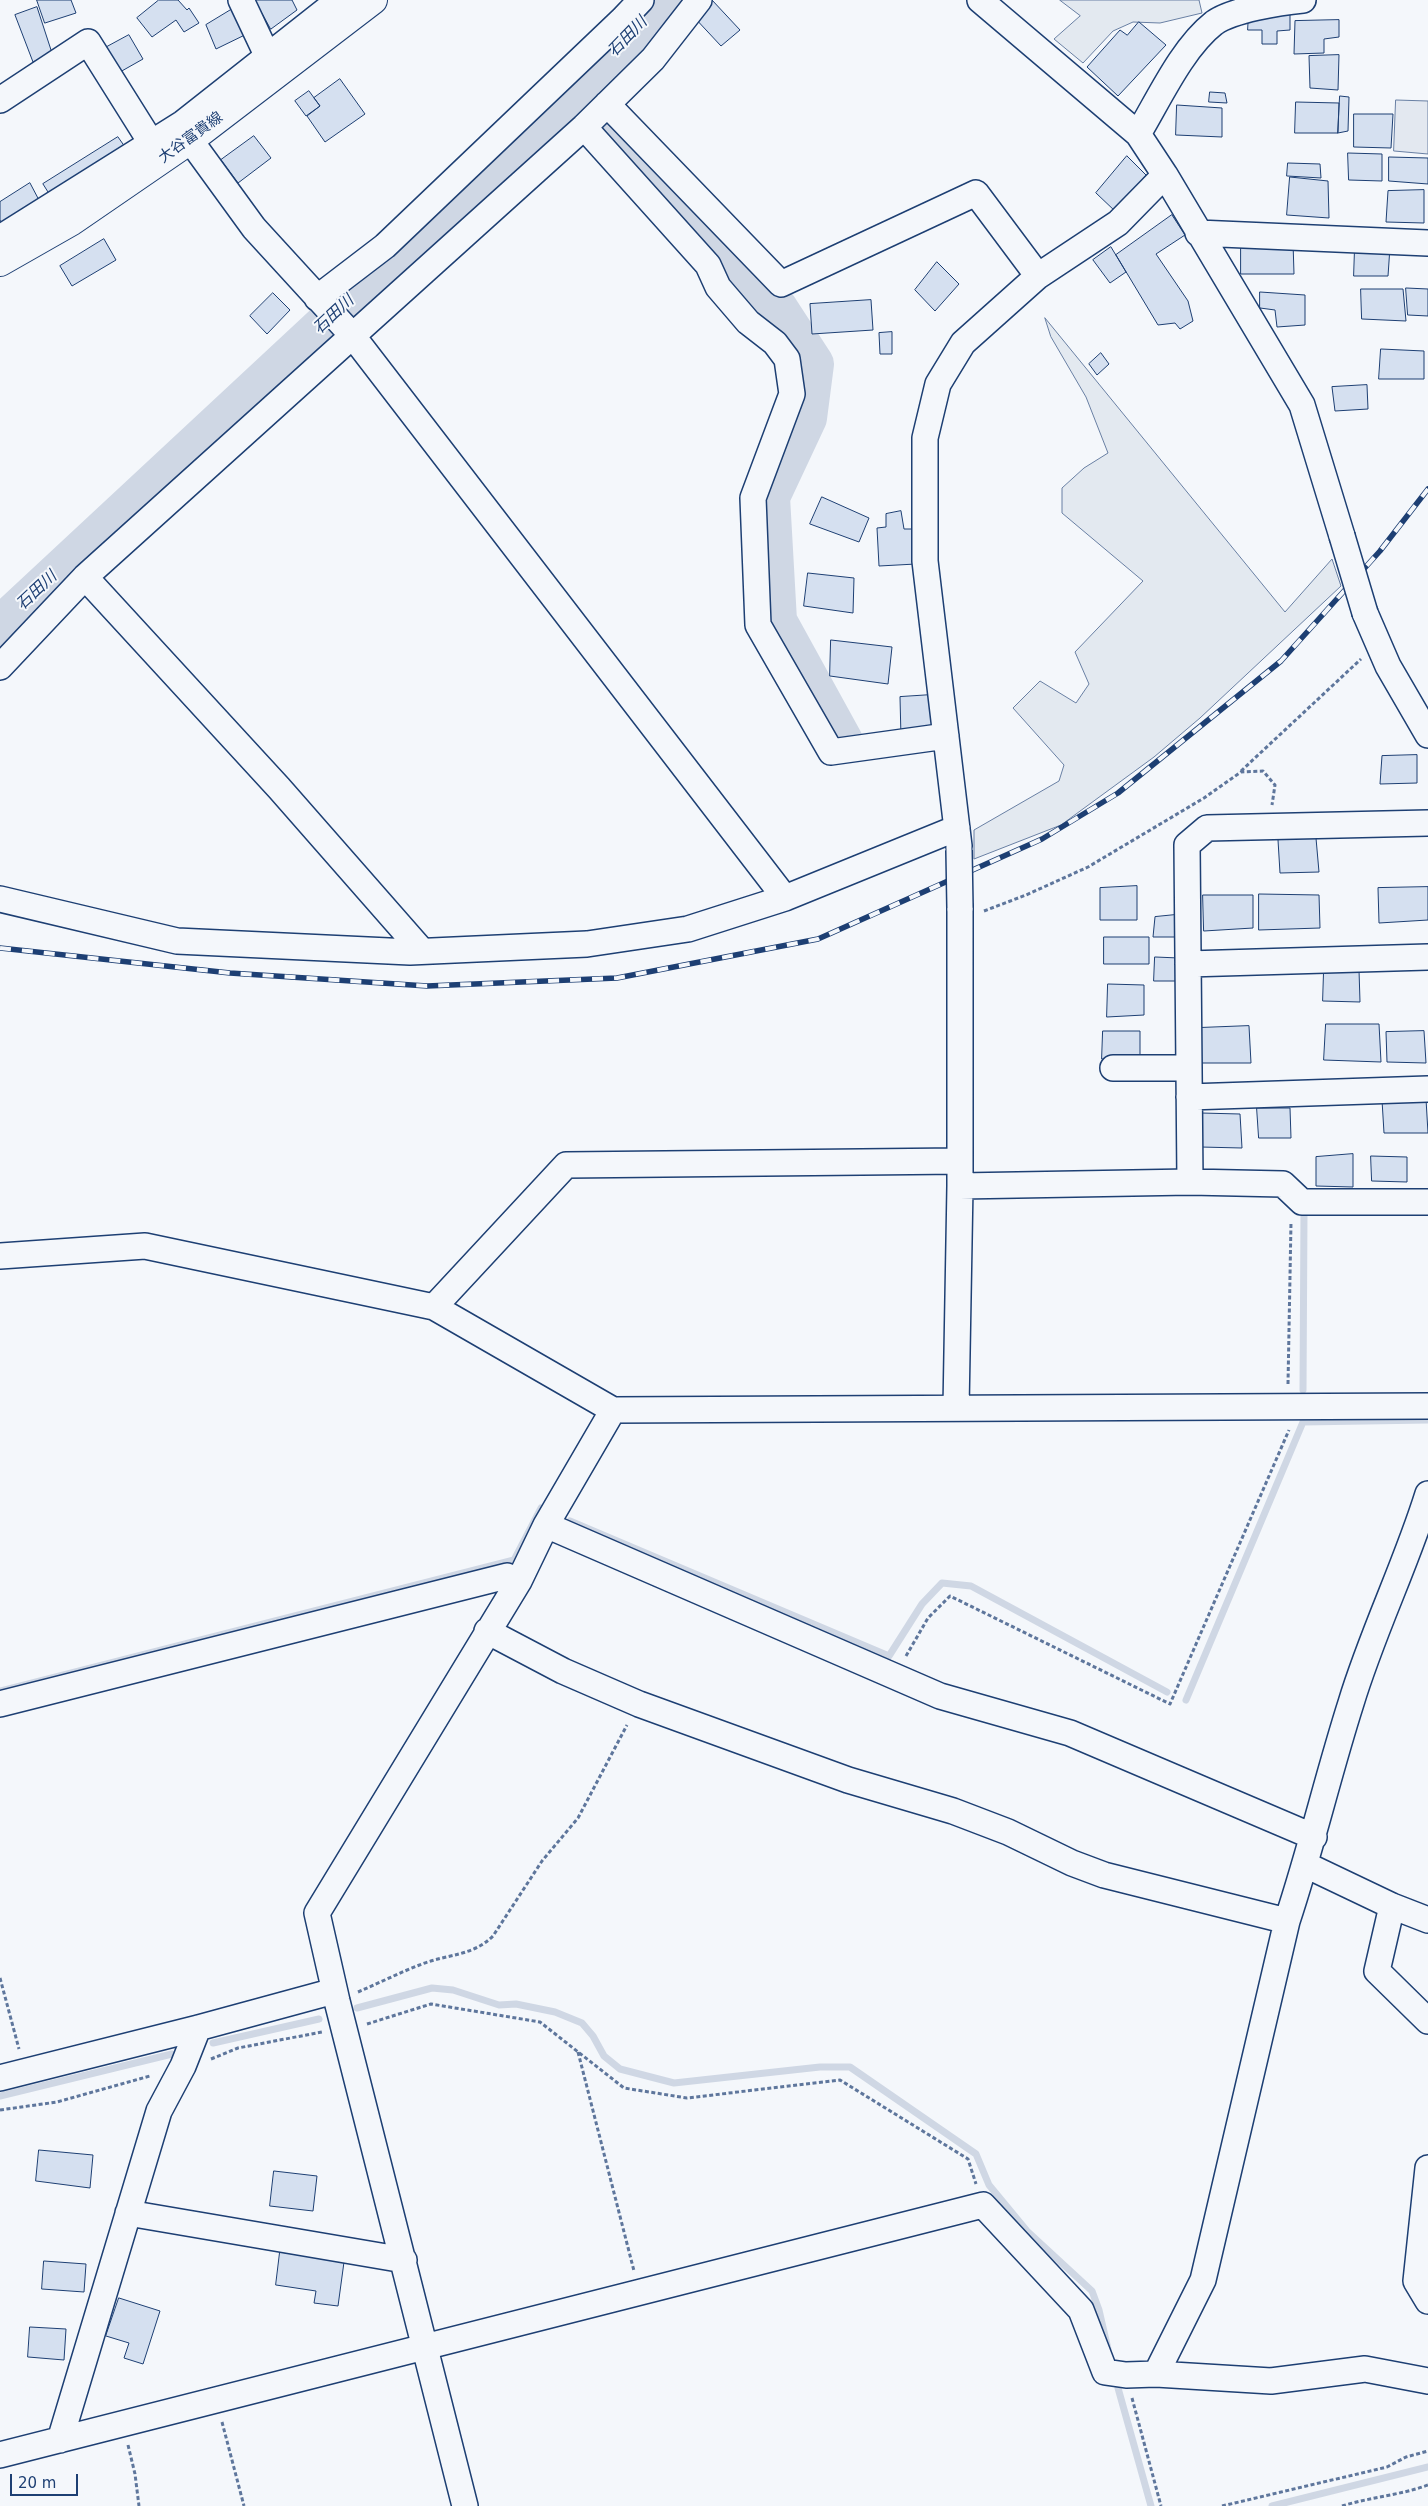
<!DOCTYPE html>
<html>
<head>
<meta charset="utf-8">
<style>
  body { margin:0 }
  #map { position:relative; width:1428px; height:2506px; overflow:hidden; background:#f4f7fb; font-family:"DejaVu Sans",sans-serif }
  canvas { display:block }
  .scale { position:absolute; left:10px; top:2474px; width:68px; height:22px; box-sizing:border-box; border:2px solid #1d3f73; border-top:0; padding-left:6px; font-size:15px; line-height:18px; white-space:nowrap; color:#1d3f73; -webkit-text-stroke:4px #f4f7fb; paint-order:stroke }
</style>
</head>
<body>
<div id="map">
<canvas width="1428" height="2506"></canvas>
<div class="scale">20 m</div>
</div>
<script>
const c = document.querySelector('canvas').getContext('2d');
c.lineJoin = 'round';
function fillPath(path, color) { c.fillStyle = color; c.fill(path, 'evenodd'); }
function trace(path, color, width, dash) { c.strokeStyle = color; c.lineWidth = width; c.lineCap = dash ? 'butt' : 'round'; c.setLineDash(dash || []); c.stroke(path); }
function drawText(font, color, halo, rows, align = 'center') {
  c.font = font + ' "DejaVu Sans","Noto Sans JP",sans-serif'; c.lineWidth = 4; c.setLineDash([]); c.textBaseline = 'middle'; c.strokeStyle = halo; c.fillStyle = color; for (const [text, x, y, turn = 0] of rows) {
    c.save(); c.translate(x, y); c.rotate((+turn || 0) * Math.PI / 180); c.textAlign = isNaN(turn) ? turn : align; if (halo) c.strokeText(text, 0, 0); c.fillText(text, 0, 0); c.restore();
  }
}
const green = new Path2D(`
  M1060 0H1199L1202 13 1160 23 1133 22 1113 31 1083 63 1054 39 1080 16Z
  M1045 318 1285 612 1332 559 1341 586 1200 718 1154 757 1061 825 974 859V830L1059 781 1064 765 1013 708 1040 681 1076 703 1089 684 1075 652 1143 581 1062 513V488L1084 468 1108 453 1086 397 1051 337Z`);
fillPath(green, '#e3e9f0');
trace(green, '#687fa3', 1);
const parking = new Path2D(`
  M1396 100 1428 101V154L1394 151Z`);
fillPath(parking, '#e3e8f0');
trace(parking, '#687fa3', 1);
trace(new Path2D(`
  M1303 1390 1304 1213
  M570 1521 889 1656 922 1604 942 1583 971 1586 1167 1692
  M0 1691 514 1560 541 1508
  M1186 1700 1303 1422 1428 1420
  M357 2008 432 1988 453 1990 499 2005 516 2004 555 2012 582 2023 593 2036 604 2056 620 2069 674 2083 820 2067H850L976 2154 989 2185 1027 2231 1092 2291 1099 2310 1108 2349
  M213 2043 319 2019
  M0 2096 172 2054
  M1118 2388 1151 2506
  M1272 2506 1428 2467`), '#cfd7e4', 7);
trace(new Path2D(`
  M602 125 777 307 814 364 807 418 770 497 777 621 843 741
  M0 626 574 92 664 0`), '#cfd7e4', 40);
const building = new Path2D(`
  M37 0H71L76 13 45 23Z
  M159 0H178L187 10 189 8 199 23 184 32 176 20 152 37 137 18Z
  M255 0H292L297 10 271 29Z
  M712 0 740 30 721 46 693 16Z
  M239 5 253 31 216 49 206 25Z
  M37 7 52 53 33 62 15 15Z
  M1249 13H1290V30L1277 31V44H1262V30H1248Z
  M1339 20V37L1324 39V53L1294 54 1295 21Z
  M1139 22 1166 45 1118 96 1087 67 1120 30 1127 35Z
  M129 35 143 59 120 72 105 48Z
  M1339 55 1338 90 1310 88 1309 56Z
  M340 79 365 114 325 142 307 116 320 106 314 98Z
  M309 91 320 106 306 116 295 101Z
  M1210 92 1225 93 1227 103 1209 102Z
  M1340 96 1349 97 1348 131 1338 133Z
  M1296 102 1339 103 1338 133H1295Z
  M1177 105 1222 108V137L1176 135Z
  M1354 114H1393L1391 148 1354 147Z
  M254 136 271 158 238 183 221 160Z
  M118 137 130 154 53 200 43 184Z
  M1348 153 1382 154V181L1349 180Z
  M1127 156 1146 175 1116 212 1096 193Z
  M1389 157 1428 158V184L1389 181Z
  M1288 163 1320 164 1321 178 1287 176Z
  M1290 177 1328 181 1329 218 1287 215Z
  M30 183 40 202 3 225 0 220V202Z
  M1424 190V223L1386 222 1388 191Z
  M1172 215 1185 235 1156 254 1188 301 1193 321 1180 329 1175 323 1158 325 1116 255Z
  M104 239 116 260 72 286 60 266Z
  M1241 241 1293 242 1294 274H1241Z
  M1111 247 1126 272 1110 283 1093 260Z
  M1355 247H1390L1388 276H1354Z
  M937 262 959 284 935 311 915 290Z
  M1406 288 1428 289V316L1408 315Z
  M1361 289H1403L1406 321 1362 319Z
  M1260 292 1305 295V325L1277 327 1275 310 1260 308Z
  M273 293 290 310 267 334 250 316Z
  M871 300 873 330 812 334 810 304Z
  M892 332V354H880L879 333Z
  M1381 349 1424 351V379H1379Z
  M1101 353 1109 364 1097 375 1089 364Z
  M1367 385 1368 409 1335 411 1332 387Z
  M822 497 869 518 859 542 810 524Z
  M901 511 904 529H914L916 564 879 566 877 528 886 527V514Z
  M808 573 854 578 853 613 804 606Z
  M831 640 892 647 888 684 830 676Z
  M931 695 935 736 901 738 900 697Z
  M1417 755V783L1380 784 1382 756Z
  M1316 838 1319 872 1280 873 1278 840Z
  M1137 886V920H1100V888Z
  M1428 887V920L1379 923 1378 888Z
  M1259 894 1319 895 1320 928 1259 930Z
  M1203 895H1253V928L1204 931Z
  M1175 915V937H1153L1155 917Z
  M1104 937H1149V964H1104Z
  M1155 957 1179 958V981H1154Z
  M1324 970H1359L1360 1002 1323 1001Z
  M1108 984 1144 985V1015L1107 1017Z
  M1326 1024H1379L1381 1062 1324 1060Z
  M1249 1026 1251 1063H1200L1198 1028Z
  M1103 1031H1140V1061L1102 1059Z
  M1424 1031 1426 1063 1387 1062 1386 1032Z
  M1426 1099 1428 1133H1384L1382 1100Z
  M1257 1108H1290L1291 1138H1259Z
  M1201 1113 1240 1114 1242 1148 1200 1147Z
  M1353 1154V1187L1316 1186V1157Z
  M1371 1156 1407 1157V1182L1372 1181Z
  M39 2150 93 2155 90 2188 36 2181Z
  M274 2171 317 2176 313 2211 270 2206Z
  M280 2252 344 2262 338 2306 314 2303 316 2291 276 2285Z
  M44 2261 86 2264 84 2292 42 2289Z
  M119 2298 160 2311 143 2364 124 2358 129 2343 106 2336Z
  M30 2327 66 2329 64 2360 28 2357Z`);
fillPath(building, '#d5e0f0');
trace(building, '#1d3f73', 1);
const minor = new Path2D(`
  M241 0 267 55 277 67
  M980 0 1138 134 1165 175 1302 405 1342 536
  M0 100 88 42 152 144
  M607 104 781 284 976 193 1038 276
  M584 127 708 265 718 287 748 322 775 343 787 359 792 394 753 498 758 625 831 752 946 736
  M1138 134C1159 99 1182 48 1214 23 1232 10 1280 2 1303 0
  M190 140 254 228 352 335 785 898 957 828
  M1198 233 1428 243
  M0 238 183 123 339 0
  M317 298 385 246 623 19 641 0
  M85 577 279 788 422 951
  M1365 613 1388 666 1428 735
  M0 667 85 577 584 127 653 59 699 0
  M959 846 925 561V438L938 384 963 343 1038 276 1118 223 1165 175
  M0 899 177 941 410 952 587 944 688 929 785 898
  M1188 964 1428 957
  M1113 1068H1189
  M1189 1097 1428 1089
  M1190 1182 1187 845 1207 828 1428 823
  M960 1186 1190 1182 1283 1184 1302 1202H1428
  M0 1256 145 1246 434 1307 613 1410 1428 1406
  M434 1307 566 1165 960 1161
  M956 1408 960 1186V908
  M546 1525 940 1696 1070 1733 1314 1837
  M487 1631 563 1671 639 1704 848 1780 953 1811 1008 1832 1072 1863 1104 1875 1287 1921
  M0 1704 507 1576 519 1581
  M1306 1865 1392 1906 1428 1920
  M1392 1906 1377 1971 1428 2021
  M0 2078 198 2028 334 1991
  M1428 2168 1416 2281 1428 2301
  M128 2213 404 2260
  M1156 2374 1203 2280 1287 1921C1311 1849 1328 1775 1351 1703 1372 1633 1406 1565 1428 1494
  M60 2440 159 2111 183 2066 198 2028
  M0 2455 983 2205 1081 2310 1105 2372 1126 2375 1156 2374 1271 2381 1365 2369 1428 2381
  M465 2506 337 2001 317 1913 519 1581 546 1525 613 1410`);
const major = new Path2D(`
  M0 262 72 221 190 140 373 0`);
trace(minor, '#1d3f73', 28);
trace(major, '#1d3f73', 30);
trace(new Path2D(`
  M1241 771 1361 659
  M984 911 1026 895 1088 867 1204 798 1241 772 1263 771 1275 785 1272 805
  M1288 1384 1291 1222
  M906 1656 928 1618 950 1596 1170 1704 1289 1430
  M0 1978 19 2049
  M358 1992C379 1983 401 1972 422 1964 448 1954 473 1956 493 1936L542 1861 578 1818 627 1725
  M367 2024 431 2004 540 2022 624 2088 687 2098 840 2080 968 2159 976 2184
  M578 2052 634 2271
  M211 2059 238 2048 322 2032
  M0 2110 57 2102 150 2076
  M1132 2398 1161 2506
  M222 2422 244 2506
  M128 2445 135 2474 139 2506
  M1222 2506 1387 2467 1406 2457 1428 2451
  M1342 2506C1371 2497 1401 2495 1428 2485`), '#5e769c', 3, [4, 2.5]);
trace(minor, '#f4f7fb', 25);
trace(major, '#f4f7fb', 28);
const rail = new Path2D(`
  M0 948 230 973 427 986 617 978 818 939 1042 839 1118 793 1281 661 1380 551 1428 489`);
trace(rail, '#1d3f73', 5.5);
trace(rail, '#f4f7fb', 4, [11]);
const minorBridge = new Path2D(`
  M1342 536 1365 613
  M959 850 960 908`);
trace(minorBridge, '#1d3f73', 28, []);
trace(minorBridge, '#f4f7fb', 25);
drawText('15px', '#1d3f73', '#f4f7fb', [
  ["大谷富貴線",191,138,-36]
]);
drawText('italic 16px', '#1d3f73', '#f4f7fb', [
  ["石田川",628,37,-46],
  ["石田川",334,315,-43],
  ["石田川",37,591,-43]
]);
</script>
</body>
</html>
